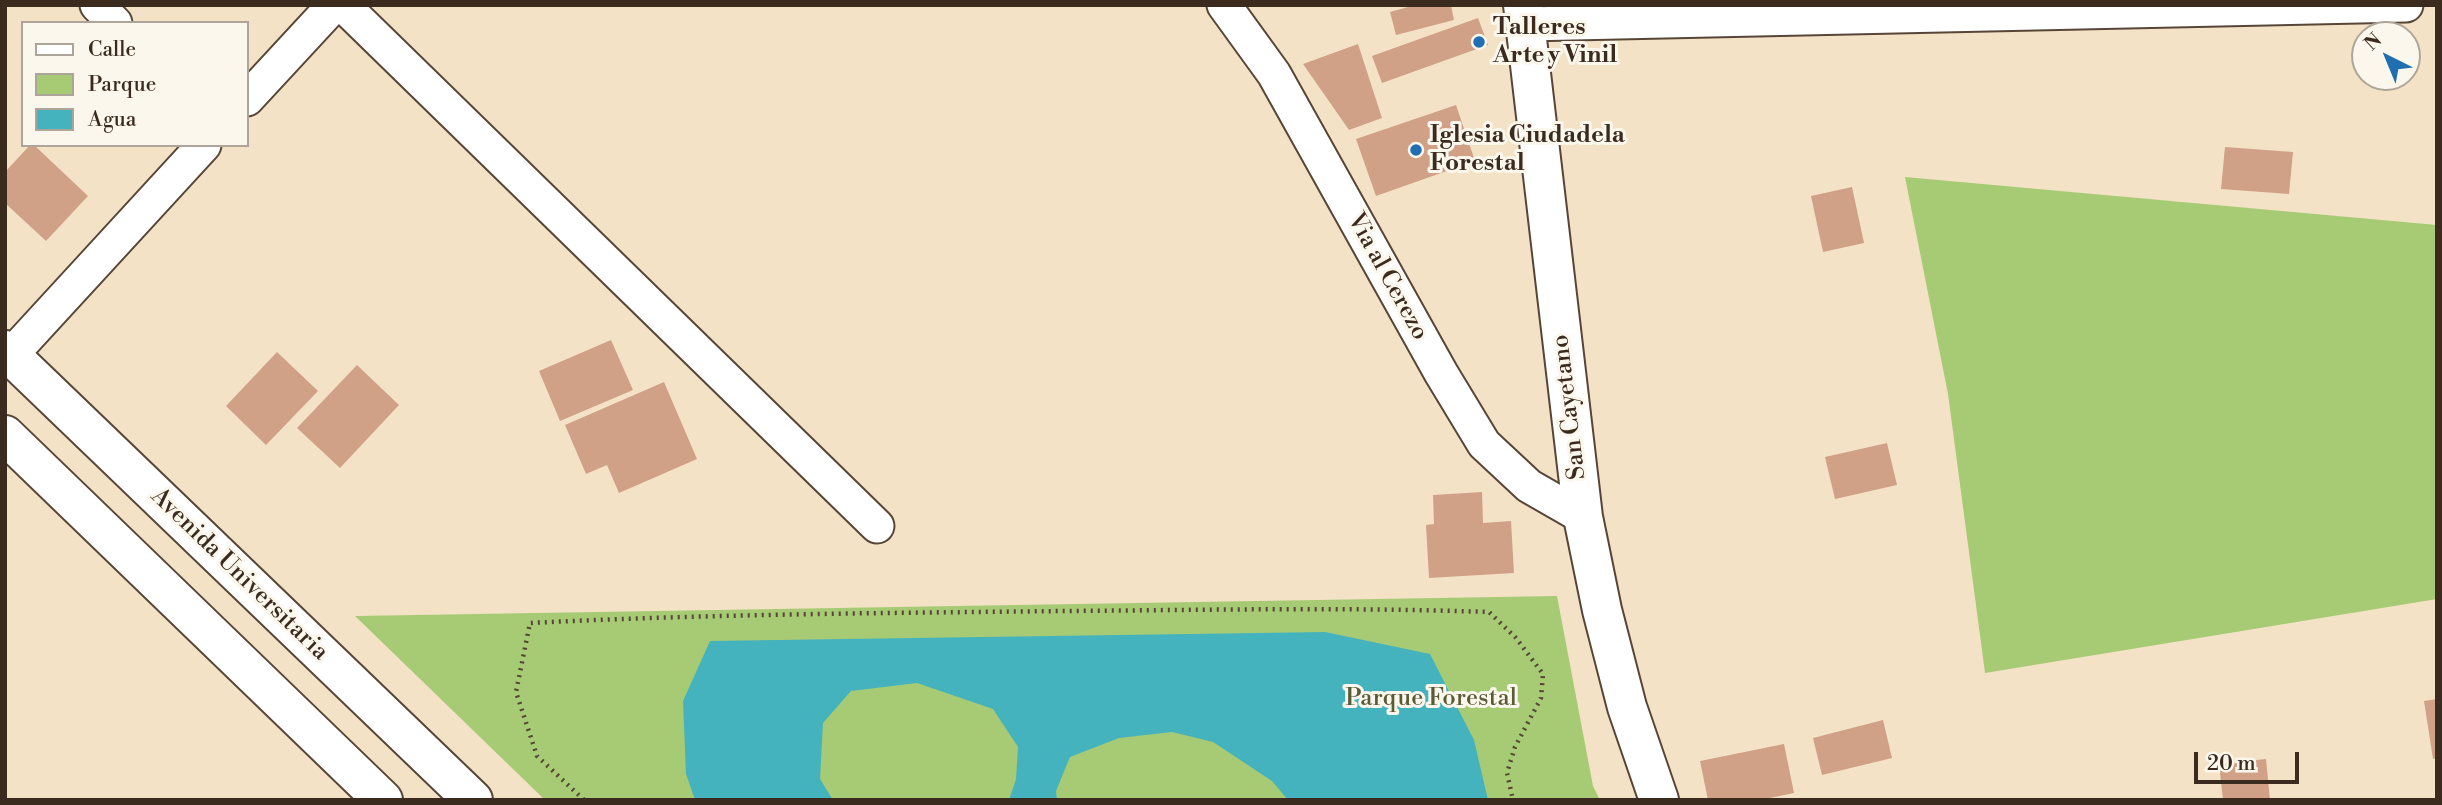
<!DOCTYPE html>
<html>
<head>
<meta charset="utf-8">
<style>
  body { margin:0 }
  #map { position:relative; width:2442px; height:805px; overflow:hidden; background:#f4e2c7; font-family:"Libre Bodoni",serif }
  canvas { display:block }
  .frame { position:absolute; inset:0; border:7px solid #3b2a1e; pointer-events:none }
  .legend { position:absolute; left:21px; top:21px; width:228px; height:126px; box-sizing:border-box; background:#fbf7ec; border:2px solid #aea59a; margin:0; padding:9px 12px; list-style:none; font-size:21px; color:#3b2a1e }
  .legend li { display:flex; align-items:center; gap:14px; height:35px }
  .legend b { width:35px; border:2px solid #aea59a }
  .north { position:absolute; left:2351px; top:21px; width:70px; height:70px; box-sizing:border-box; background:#fbf7ec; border:2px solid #aea59a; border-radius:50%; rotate:317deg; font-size:19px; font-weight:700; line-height:28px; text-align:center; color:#3b2a1e }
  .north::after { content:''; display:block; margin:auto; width:24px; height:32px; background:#1f6fb2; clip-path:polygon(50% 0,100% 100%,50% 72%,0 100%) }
  .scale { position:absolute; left:2194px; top:752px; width:105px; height:32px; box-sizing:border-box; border:4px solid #3b2a1e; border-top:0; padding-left:9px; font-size:21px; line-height:24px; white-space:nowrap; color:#3b2a1e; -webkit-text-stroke:5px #fbf7ec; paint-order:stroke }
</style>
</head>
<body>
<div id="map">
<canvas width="2442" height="805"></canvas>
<div class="frame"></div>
<ul class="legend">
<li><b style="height:9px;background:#fff"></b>Calle</li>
<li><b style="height:19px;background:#a7cb74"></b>Parque</li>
<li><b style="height:19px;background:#44b3bd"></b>Agua</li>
</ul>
<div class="north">N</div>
<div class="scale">20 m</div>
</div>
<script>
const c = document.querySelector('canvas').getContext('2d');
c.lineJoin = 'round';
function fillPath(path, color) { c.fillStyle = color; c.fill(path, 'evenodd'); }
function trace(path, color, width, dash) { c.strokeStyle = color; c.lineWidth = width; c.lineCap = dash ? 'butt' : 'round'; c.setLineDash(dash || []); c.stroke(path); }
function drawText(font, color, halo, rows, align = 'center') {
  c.font = font + ' "Libre Bodoni",serif'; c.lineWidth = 6; c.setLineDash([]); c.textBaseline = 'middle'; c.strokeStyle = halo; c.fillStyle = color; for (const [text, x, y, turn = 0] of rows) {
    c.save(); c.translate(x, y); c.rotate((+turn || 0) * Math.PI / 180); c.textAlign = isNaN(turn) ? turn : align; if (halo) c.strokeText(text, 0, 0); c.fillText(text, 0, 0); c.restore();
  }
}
fillPath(new Path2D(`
  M1905 177 2437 225V599L1985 673 1948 394Z
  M1557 596 1593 786 1600 800H545L355 616Z`), '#a7cb74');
fillPath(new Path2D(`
  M1325 632 1430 654 1474 740 1488 800H1288L1272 781 1213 742 1172 732 1119 738 1070 757 1056 791 1057 800H1009L1016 779 1018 747 993 709 917 683 851 691 823 723 820 779 833 800H695L686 774 683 701 710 641Z`), '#44b3bd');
fillPath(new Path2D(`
  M1408 5H1451L1454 20 1396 35 1390 12 1408 7Z
  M1478 18 1488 45 1382 83 1372 56Z
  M1358 44 1382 118 1349 130 1303 64Z
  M1456 105 1475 161 1376 196 1356 139Z
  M30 145H34L88 196 46 241 5 203V172Z
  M2225 147 2293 152 2289 194 2221 189Z
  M1852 187 1864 243 1823 252 1811 196Z
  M611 340 633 390 560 421 539 371Z
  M277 352 318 391 266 445 226 406Z
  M357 365 399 405 340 468 297 428Z
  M664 382 697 459 619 493 607 465 586 474 565 425Z
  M1887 443 1897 485 1835 499 1825 457Z
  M1482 492 1483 523 1511 521 1514 573 1429 578 1426 525 1434 524 1433 495Z
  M2437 699V758L2433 759 2424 701Z
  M1883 720 1892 758 1822 775 1813 738Z
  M1784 744 1794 793 1760 800H1708L1700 761Z
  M2266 759 2270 800H2223L2219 764Z`), '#d0a187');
const minor = new Path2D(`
  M97 5 115 23
  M343 5 877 526
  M1224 5 1274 74 1441 373 1484 444 1529 486 1583 517
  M1526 24 2406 5
  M247 99 334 5
  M11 355 204 145`);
const major = new Path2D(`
  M1523 5 1583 517 1602 610 1627 707 1659 800
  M5 350 473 800
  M5 435 383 800`);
trace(minor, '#574637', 37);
trace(major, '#574637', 42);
trace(new Path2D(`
  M584 800 537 756 516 692 530 623C708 614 887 613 1065 611 1207 610 1348 607 1489 612L1516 638 1543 674 1541 698 1515 747 1507 773 1513 800`), '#574637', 4.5, [2, 5]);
trace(minor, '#fff', 33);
trace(major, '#fff', 38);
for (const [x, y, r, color] of [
  [1479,42,7,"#1f6fb2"],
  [1416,150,7,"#1f6fb2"]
]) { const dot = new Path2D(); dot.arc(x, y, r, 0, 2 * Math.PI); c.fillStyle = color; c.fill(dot); trace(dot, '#fbf7ec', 2.5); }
drawText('bold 24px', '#3b2a1e', '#fbf7ec', [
  ["Talleres",1493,28],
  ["Arte y Vinil",1493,56],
  ["Iglesia Ciudadela",1430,136],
  ["Forestal",1430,164]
], 'left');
drawText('24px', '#3b2a1e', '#fbf7ec', [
  ["Via al Cerezo",1387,277,61],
  ["San Cayetano",1570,407,-97],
  ["Avenida Universitaria",239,575,44]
]);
drawText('24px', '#5b5a38', '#fbf7ec', [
  ["Parque Forestal",1431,699]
]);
</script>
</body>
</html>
